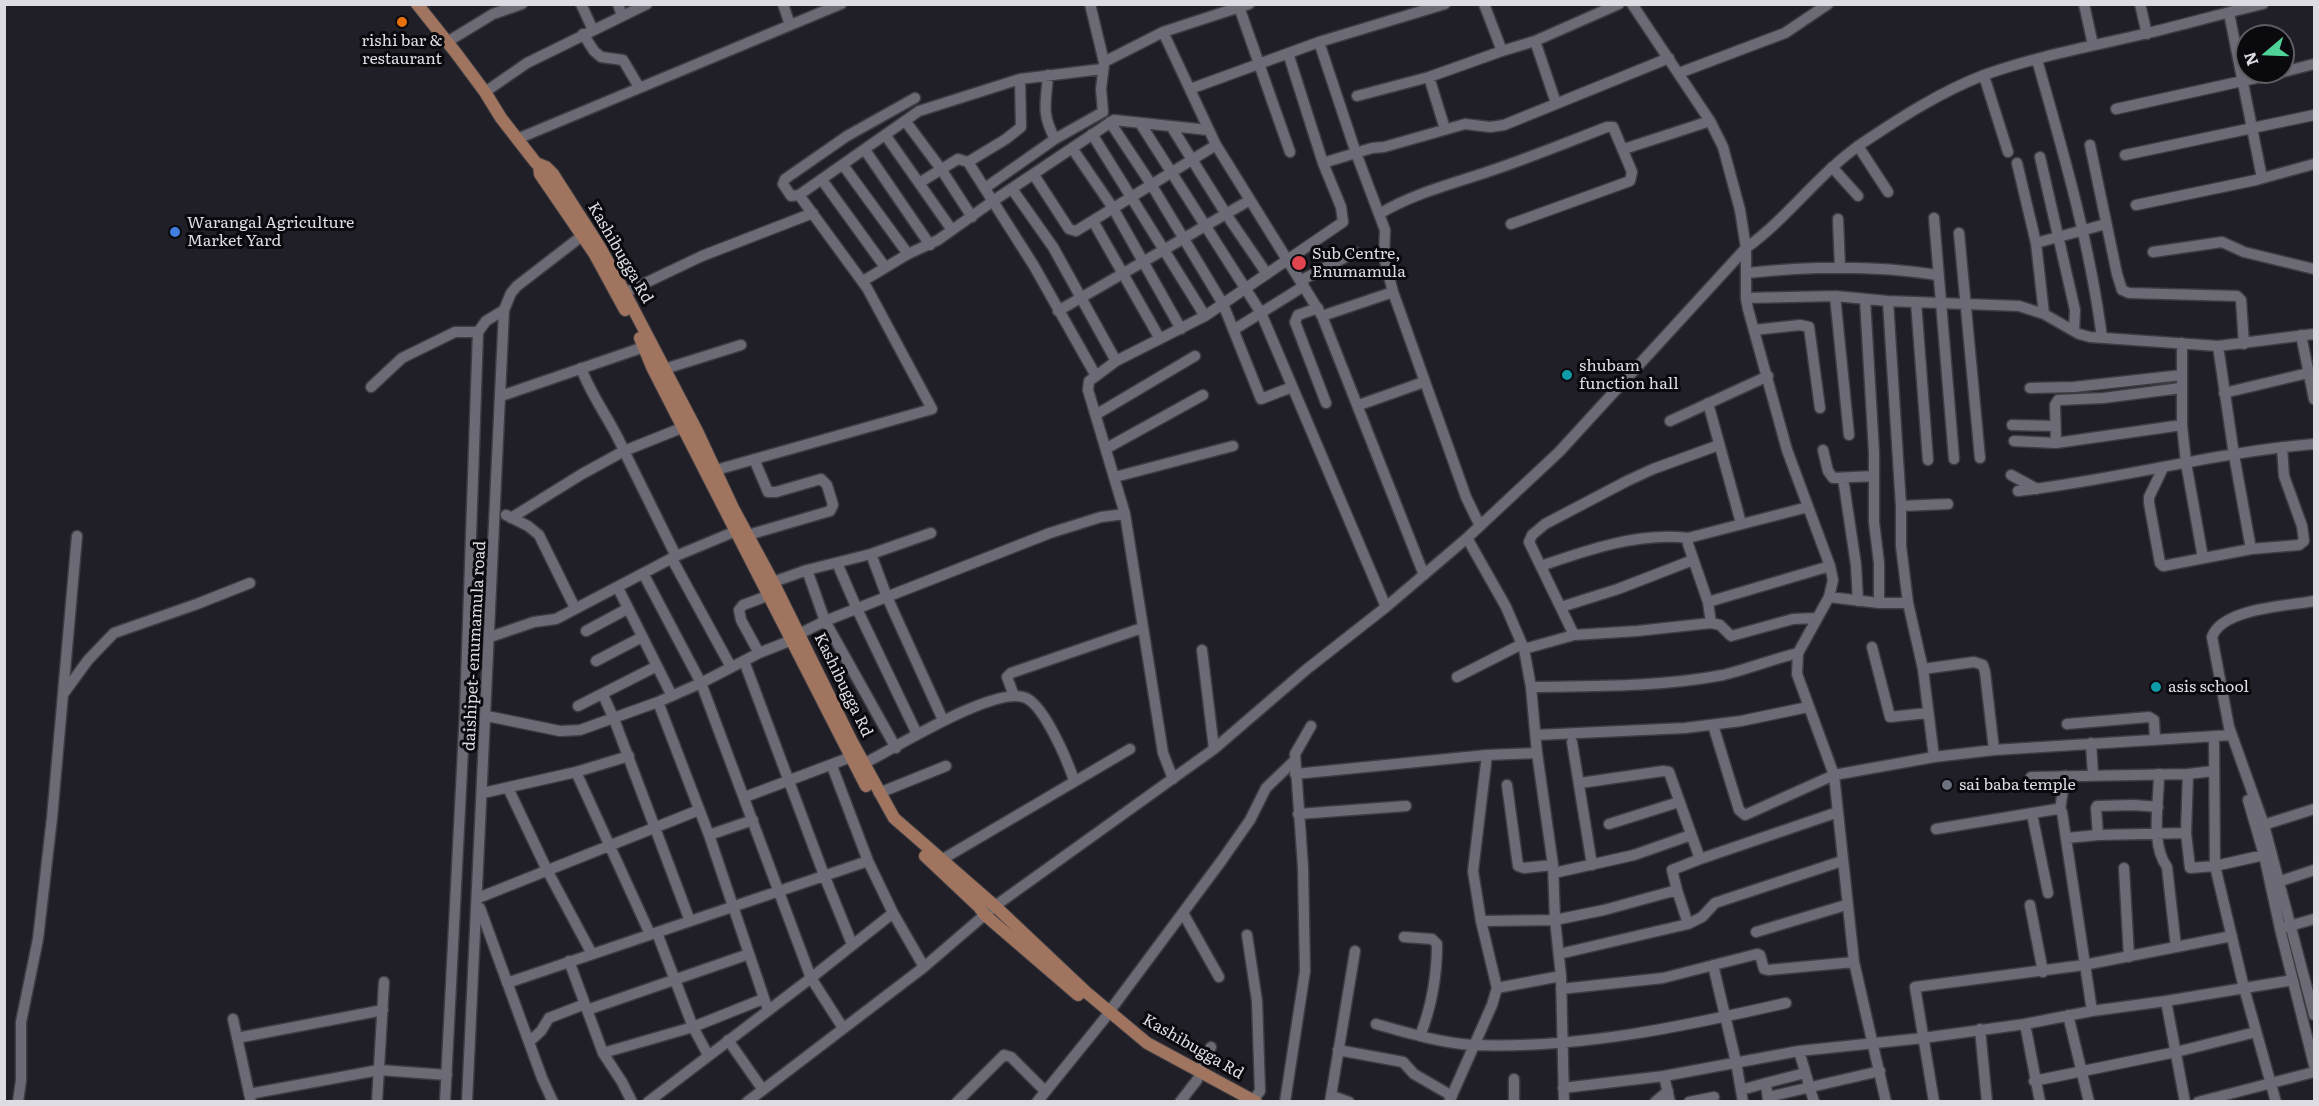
<!DOCTYPE html>
<html>
<head>
<meta charset="utf-8">
<style>
  body { margin:0 }
  #map { position:relative; width:2319px; height:1106px; overflow:hidden; background:#201f27; font-family:Literata,serif }
  canvas { display:block }
  .frame { position:absolute; inset:0; border:6px solid #dcdce2; pointer-events:none }
  .north { position:absolute; left:2235px; top:24px; width:60px; height:60px; box-sizing:border-box; background:#0a090d; border:2px solid #5e5d62; border-radius:50%; rotate:251deg; font-size:16px; font-weight:700; line-height:24px; text-align:center; color:#dcdce2 }
  .north::after { content:''; display:block; margin:auto; width:21px; height:27px; background:#50d398; clip-path:polygon(50% 0,100% 100%,50% 72%,0 100%) }
</style>
</head>
<body>
<div id="map">
<canvas width="2319" height="1106"></canvas>
<div class="frame"></div>
<div class="north">N</div>
</div>
<script>
const c = document.querySelector('canvas').getContext('2d');
c.lineJoin = 'round';
function trace(path, color, width, dash) { c.strokeStyle = color; c.lineWidth = width; c.lineCap = dash ? 'butt' : 'round'; c.setLineDash(dash || []); c.stroke(path); }
function drawText(font, color, halo, rows, align = 'center') {
  c.font = font + ' Literata,serif'; c.lineWidth = 6; c.setLineDash([]); c.textBaseline = 'middle'; c.strokeStyle = halo; c.fillStyle = color; for (const [text, x, y, turn = 0] of rows) {
    c.save(); c.translate(x, y); c.rotate((+turn || 0) * Math.PI / 180); c.textAlign = isNaN(turn) ? turn : align; if (halo) c.strokeText(text, 0, 0); c.fillText(text, 0, 0); c.restore();
  }
}
const minor = new Path2D(`
  M581 4 593 30
  M618 4 622 16
  M783 4 790 25
  M1090 4 1104 62 1163 32 1216 145 1322 316 1424 575
  M1238 4 1290 152
  M1484 4 1502 51 1535 41 1556 103
  M1632 4 1710 121 1723 147 1740 210 1746 248V298L1748 309 1787 450 1830 566 1833 580 1829 597 1798 653 1797 674 1834 775 1854 962 1886 1102
  M2084 4 2093 45
  M2140 4 2147 34
  M2229 13 2262 178
  M1163 32 1249 4
  M583 34 594 51 601 57 623 60 639 87
  M1535 41 1619 4
  M447 42 493 14 522 4
  M1319 42 1356 153 1385 230 1384 257 1393 292
  M2037 60C2063 151 2090 244 2102 338
  M2283 72 2314 64
  M1679 73 1785 33 1828 4
  M1048 75C1046 104 1041 113 1055 139
  M1984 76 2008 152
  M1429 77 1445 129
  M1190 89 1319 42 1445 4
  M485 92 527 63 647 4
  M1357 96 1429 77 1502 51
  M2116 109 2283 72
  M906 122 941 169 972 217
  M1110 122 1151 184 1223 304 1261 399 1292 387
  M1140 123 1261 313 1386 607
  M1171 126 1226 214 1267 274
  M1092 134 1205 316
  M886 136 952 230
  M517 139 841 4
  M2090 145 2117 274 2122 290 2129 293 2237 296 2241 300 2244 344
  M1858 146 1888 192
  M1072 148 1113 208 1181 329
  M1624 149 1710 121
  M865 150 930 245
  M2125 155 2314 115
  M2040 157 2075 310 2074 331
  M968 162 1006 139 1021 127 1020 79
  M1323 163 1372 148 1384 147 1465 124 1490 127 1504 125 1669 58
  M2017 163 2036 243 2044 314
  M843 165 908 254
  M1832 167 1858 196
  M1034 175 1069 229 1076 231 1216 145
  M822 180 885 267
  M919 183 958 159 968 162 1034 266 1096 376 1116 361 1205 316 1343 222 1341 207 1323 163 1288 53
  M985 188 1055 139 1103 112 1101 89 1104 64
  M1012 189 1053 247 1116 361
  M799 195 791 196 783 184 785 179 847 136 915 98
  M2136 205 2256 180 2314 164
  M1379 214C1414 193 1452 184 1490 171 1529 158 1568 142 1607 127H1613L1632 172 1630 181 1511 224
  M1934 218 1954 459
  M1838 219 1840 268
  M1093 221 1160 339
  M1959 233 1980 458
  M2036 243 2106 224
  M2153 252 2222 242 2244 252 2314 269
  M1747 273C1810 266 1875 265 1938 275
  M863 281 908 254 938 240 993 201 1114 120 1208 130
  M1300 281 1355 252
  M618 296 702 256 813 213
  M1835 296 1849 435
  M1746 298 1835 296 1888 301 2019 306 2044 314 2079 334 2090 337 2218 346 2314 334
  M1865 299 1874 453V522L1879 563V603
  M1888 301 1901 506V546L1908 603 1923 669 1934 757
  M1916 302 1928 460
  M1318 308 1298 315 1295 322 1326 403
  M1058 311 1250 200
  M1322 316 1393 292 1466 497 1480 526
  M1235 329 1304 286
  M1754 330 1800 325 1809 327 1820 408
  M2301 335 2314 399
  M2182 343V425L2186 463 2203 558
  M2218 346 2234 455 2251 549
  M581 368C592 398 612 422 624 451L684 427
  M658 371 741 345
  M1096 376 1089 381 1088 390 1125 514 1163 753 1173 779
  M371 387 402 358 455 332H478
  M2030 388 2074 387 2182 375
  M2224 393 2308 373
  M501 396 644 347
  M1708 403 1741 523
  M1359 405 1424 382
  M1097 414 1195 356
  M1670 421 1768 376
  M2012 425 2055 426
  M2014 441 2056 443 2055 405 2058 400 2103 398 2181 388
  M2056 443 2182 425
  M1107 448 1203 395
  M1823 450 1828 471 1833 478 1874 476
  M2163 468 2149 497V503L2160 563 2163 566 2251 549 2299 545 2304 541 2302 526 2284 476 2282 447
  M709 472 932 409 867 288 799 195 919 111 1020 79 1102 69
  M2011 475 2037 489
  M1115 477 1233 446
  M1843 478 1856 565 1858 601
  M2018 491C2117 480 2215 452 2314 444
  M1901 506 1948 504
  M506 515 528 526 539 535 575 608
  M511 518 582 474 624 451 676 556
  M748 535 830 511 833 505 827 485 821 479 776 492H768L754 459
  M1467 538 1506 607 1524 649 1531 687 1537 753 1553 865 1555 920 1561 976 1564 1102
  M871 554 887 597 943 720
  M672 559 731 667
  M837 563 857 609 917 734
  M1541 566C1587 550 1639 532 1688 538
  M807 570 825 621 896 748
  M644 575 701 683 811 978 843 1028
  M773 582 807 570 871 554 931 533
  M618 588 672 696
  M1829 597 1879 603H1908
  M2314 601C2288 606 2222 608 2212 637L2229 727 2264 825 2314 1015
  M1708 602 1830 566
  M1561 607 1618 589 1693 560
  M1711 623 1708 602 1688 544V538L1808 507
  M586 631 627 609
  M799 634 825 621 1050 533 1101 517 1125 514
  M1574 635 1529 542 1532 535 1545 524 1627 481 1653 469 1719 445
  M490 637 534 622 556 619 676 556 736 531
  M1872 647 1890 717 1927 713
  M1524 649 1574 635 1637 631 1711 623 1720 625 1731 636 1793 619 1817 618
  M1202 650 1214 749
  M759 653 741 620 739 610 743 605 770 595
  M596 661 642 637
  M744 661 824 875 852 944
  M1923 669 1974 662 1983 665 1985 672 1994 750
  M1457 677 1522 644
  M1531 687C1595 686 1660 687 1723 675 1748 669 1773 659 1798 653
  M64 693 88 660 114 633 197 604 250 583
  M603 695 614 719 690 921
  M1014 696 1007 677 1011 673 1142 628
  M658 702 709 835 768 1010
  M578 706 657 666
  M487 716 560 731 580 730 658 702 701 683 759 653 792 640
  M2067 724 2149 717 2154 720 2155 740
  M1713 725 1739 810 1745 815 1834 775 1934 757 1994 750 2232 735
  M1536 735 1685 728 1741 721 1808 707
  M2214 737 2215 866 2244 988 2276 1102
  M1572 742 1592 865
  M2091 743 2093 775
  M863 764C894 749 996 684 1026 698 1045 707 1067 760 1074 780
  M832 766 868 861 893 913 924 967
  M576 772 650 934
  M1295 774 1487 755 1537 753
  M2159 774C2159 802 2150 844 2167 867L2176 947
  M2188 774 2186 833 2190 868 2215 866 2264 855
  M2031 777 2188 774 2213 771
  M1580 783 1663 771 1669 772 1700 859
  M1507 785 1518 866 1524 868 1553 865
  M508 788 547 870 592 954
  M483 793 576 772 629 756
  M879 793 946 766
  M745 797 851 757
  M2248 800 2264 855 2281 933 2314 1065
  M2060 810 2065 776
  M1298 814 1406 806
  M2032 814 2048 893
  M1609 824 1679 802
  M2257 827 2314 809
  M1936 829 2057 809 2062 812 2092 1011
  M709 835 753 820
  M2098 835 2096 808 2097 806 2134 805 2158 807
  M2067 838 2098 835 2186 833
  M936 863 1130 749
  M2124 868 2129 957
  M1554 873 1634 855 1691 835
  M2275 883 2314 870
  M1677 890 1688 924
  M478 898 699 810
  M2030 905 2043 972
  M480 908 542 1078 553 1102
  M1183 913 1219 977
  M1481 921 1555 920 1604 910 1677 890 1672 870 1700 859 1838 812
  M2286 927 2314 919
  M1756 932 1846 905
  M657 933 693 1027 708 1055
  M1247 935 1257 1001 1260 1091 1252 1102
  M1404 937 1432 939 1437 944C1437 975 1431 1008 1420 1036
  M1559 954 1688 924 1702 917 1715 903 1842 861
  M569 961 603 1053 693 1027 763 999
  M1713 965 1736 1062 1743 1102
  M507 983 868 861
  M1497 988 1561 976
  M1561 989 1663 978 1757 954 1760 955 1764 969 1768 970 1854 962
  M2166 1001 2185 1102
  M587 1010 749 954
  M1109 1012 1222 860 1250 820 1266 788 1294 761
  M2068 1015 2089 1102
  M233 1019 251 1102
  M1376 1024C1408 1033 1441 1043 1474 1045 1579 1049 1685 1026 1786 1003
  M2025 1024 2040 1102
  M1980 1029 1987 1102
  M237 1038 383 1010
  M728 1040 763 1090
  M529 1042 541 1031 549 1018 585 1004
  M1338 1050 1403 1062 1414 1074 1452 1096
  M1799 1051 1814 1102
  M603 1053 622 1082 632 1102
  M1198 1072 1211 1047
  M1664 1076 1670 1102
  M2034 1081 2176 1052 2256 1032
  M1766 1083 1805 1073
  M1563 1088 1664 1076 1799 1051 1923 1038 2025 1024 2092 1011 2166 1001 2293 980
  M1741 1090 1766 1083 1768 1101
  M249 1094 379 1070 447 1075
  M1332 1096 1349 1102
  M1768 1097 1880 1071
  M18 1102 21 1080V1022L38 939 52 818 77 536
  M377 1102 384 982
  M445 1102 465 710 478 332 486 321 504 310
  M467 1102 504 310 511 293 517 286 587 232
  M648 1102 811 978 893 913
  M747 1102 924 967 995 906 1214 749 1307 669 1386 607 1467 538 1559 452 1746 248C1788 218 1818 174 1861 144 1900 118 1940 92 1984 75 2037 56 2093 46 2148 33 2186 24 2224 13 2263 4
  M957 1102 1004 1055 1011 1057 1045 1091
  M1037 1102 1105 1018
  M1180 1102 1197 1080
  M1285 1102 1305 971 1303 867 1295 754 1311 726
  M1330 1102 1355 951
  M1449 1102 1492 1005 1497 988 1481 921 1473 871 1487 755
  M1514 1102V1079
  M1655 1102 1668 1091
  M1689 1102 1714 1097
  M1934 1102 1915 987 2084 965 2232 936
  M2198 1102 2314 1072`);
const major = new Path2D(`
  M417 4 456 53 485 92 501 118 536 163 546 167 553 174 601 249 625 293 697 431 733 508 773 582 852 742 894 818 995 906 1086 992 1147 1043 1256 1102
  M539 166 540 174 594 253 625 310
  M640 338 652 367 866 786
  M925 856 979 907 985 915 1078 995`);
trace(minor, '#3c3c42', 13);
trace(major, '#3c3c42', 14);
trace(minor, '#6c6b75', 10);
trace(major, '#a0745e', 12);
for (const [x, y, r, color] of [
  [402,22,6,"#e8710a"],
  [175,232,6,"#3f7fe0"],
  [1299,263,8,"#e0444e"],
  [1567,375,6,"#0f9aa8"],
  [2156,687,6,"#0f9aa8"],
  [1947,785,6,"#6b7280"]
]) { const dot = new Path2D(); dot.arc(x, y, r, 0, 2 * Math.PI); c.fillStyle = color; c.fill(dot); trace(dot, '#0a090d', 2); }
drawText('16px', '#dcdce2', '#0a090d', [
  ["rishi bar &",402,41,"center"],
  ["restaurant",402,59,"center"],
  ["Warangal Agriculture",187,223],
  ["Market Yard",187,241],
  ["Sub Centre,",1312,254],
  ["Enumamula",1312,272],
  ["shubam",1579,366],
  ["function hall",1579,384],
  ["asis school",2168,687],
  ["sai baba temple",1959,785]
], 'left');
drawText('16px', '#dcdce2', '#0a090d', [
  ["Kashibugga Rd",620,253,60],
  ["daishipet- enumamula road",475,646,-87],
  ["Kashibugga Rd",843,685,64],
  ["Kashibugga Rd",1193,1047,30]
]);
</script>
</body>
</html>
